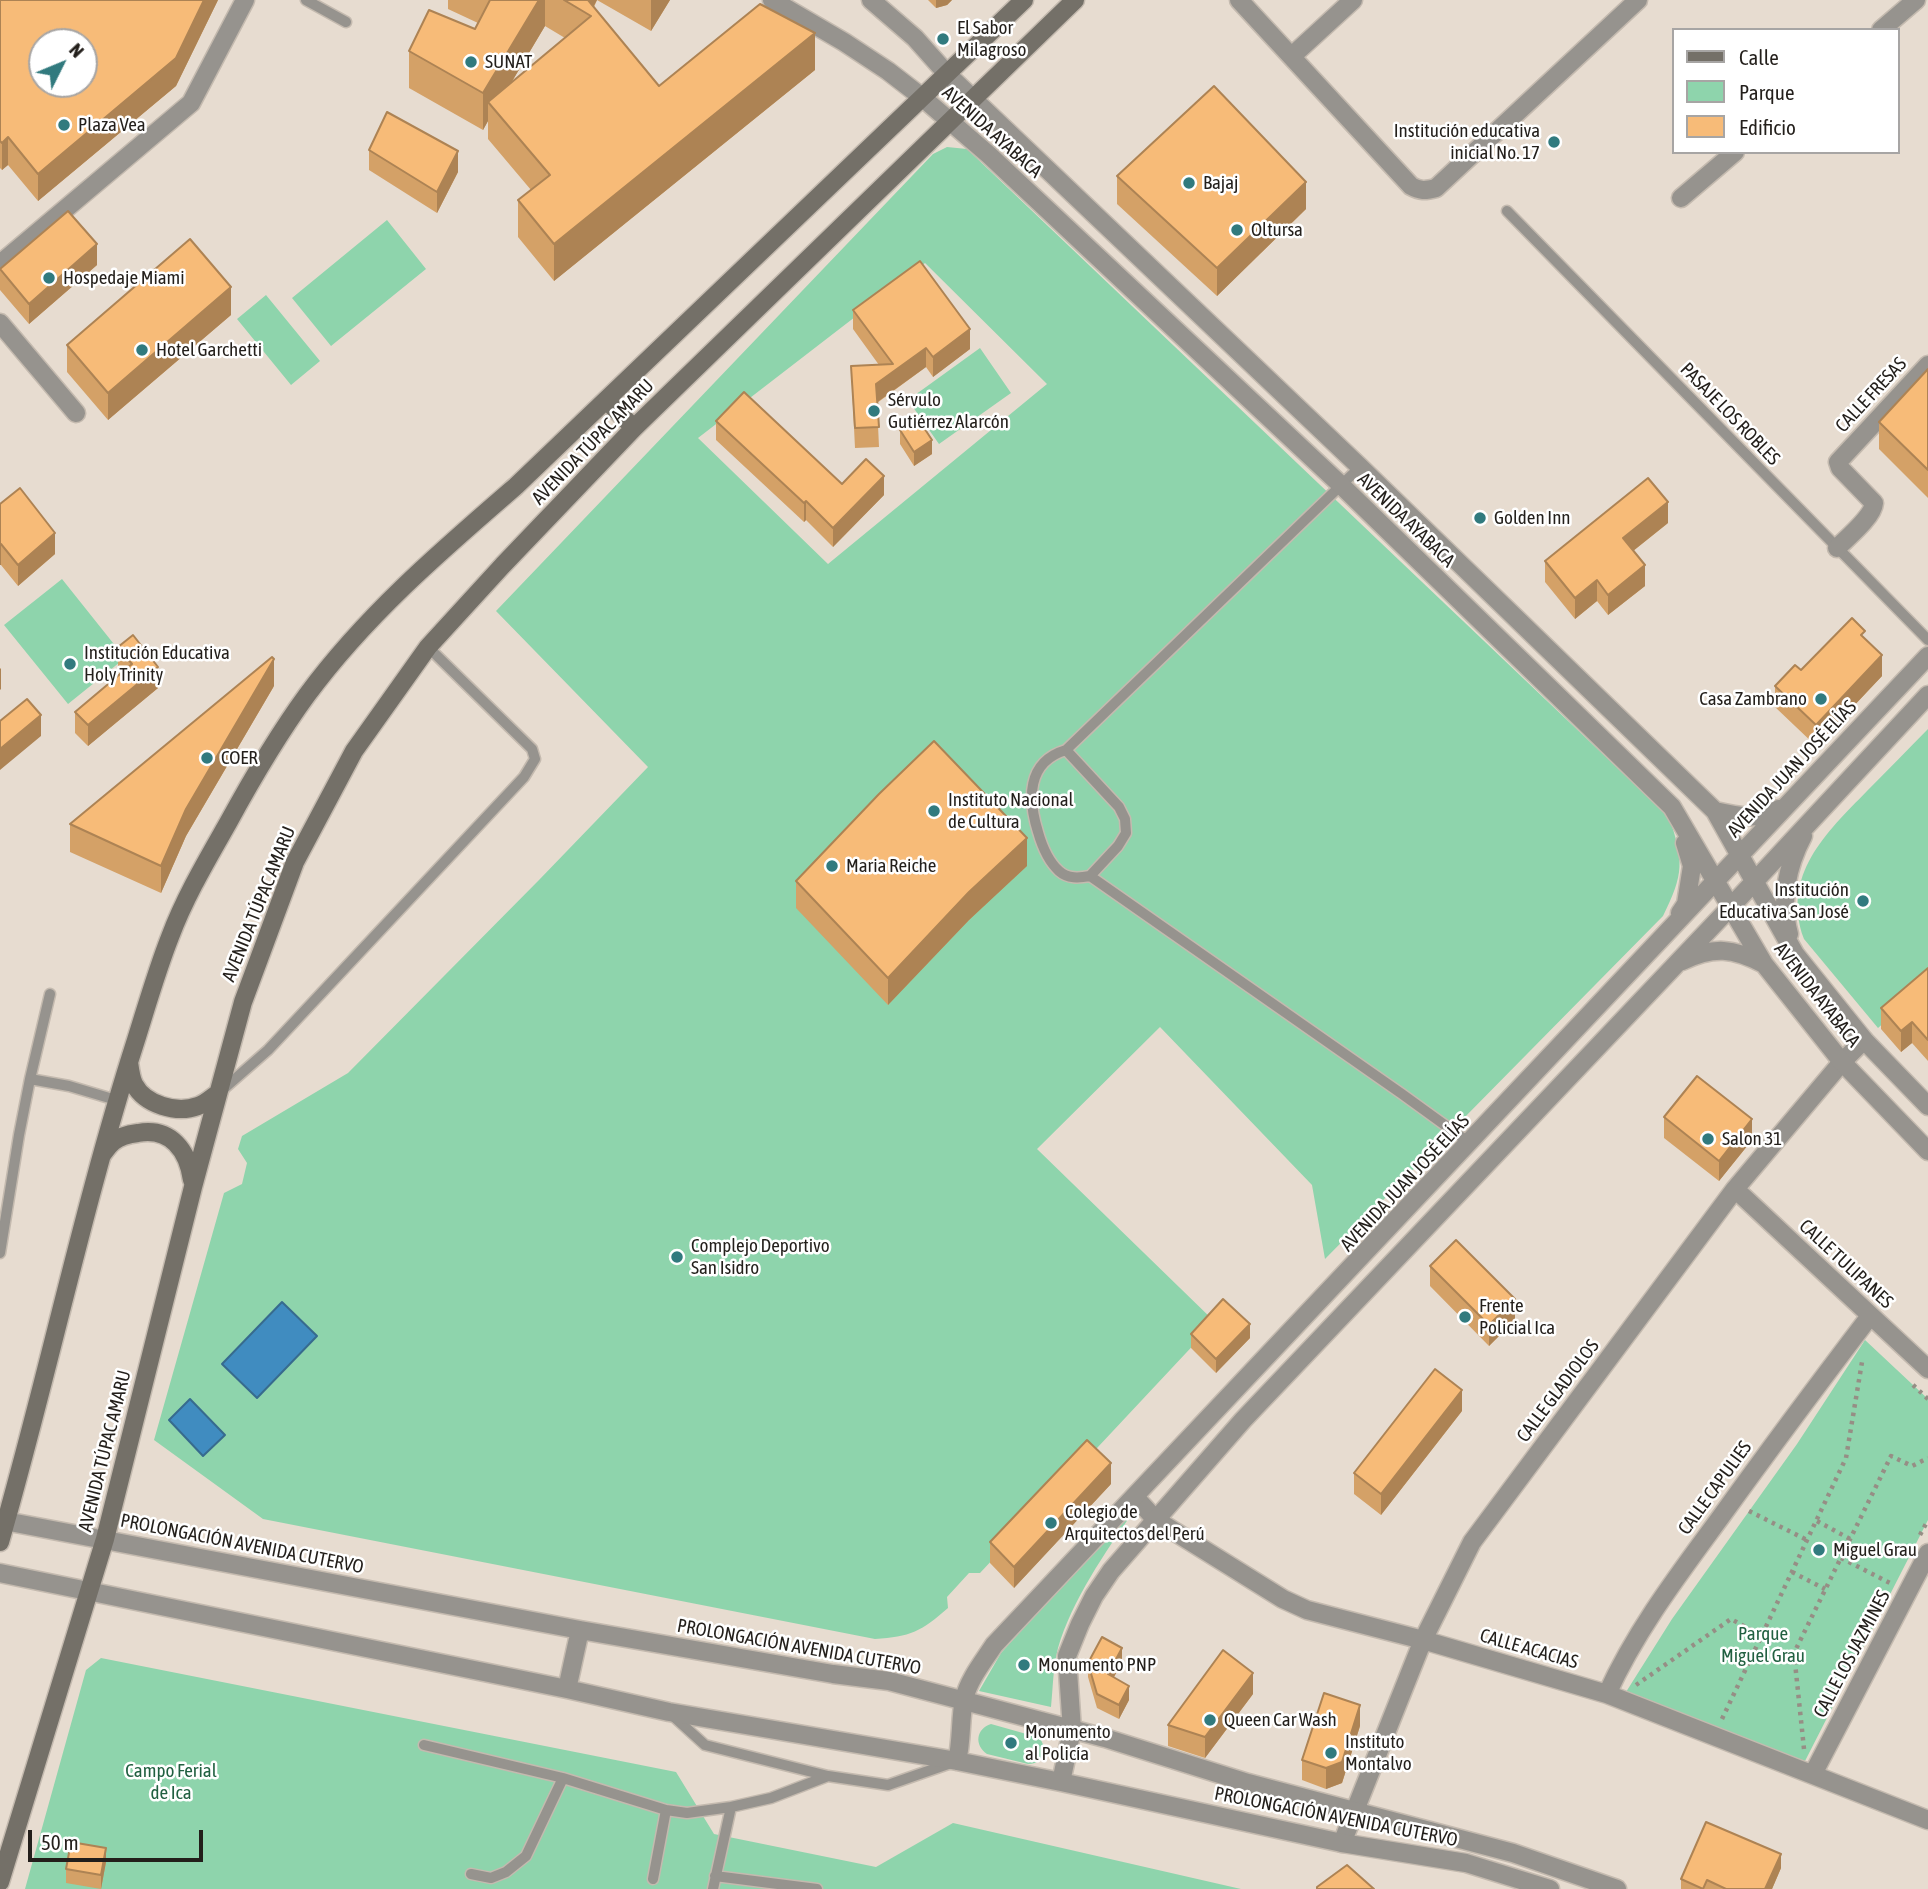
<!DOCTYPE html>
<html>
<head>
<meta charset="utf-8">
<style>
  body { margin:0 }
  #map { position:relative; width:1928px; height:1889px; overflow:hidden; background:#e7dcd0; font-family:"Asap Condensed",sans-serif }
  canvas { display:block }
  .legend { position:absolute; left:1672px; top:28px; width:228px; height:126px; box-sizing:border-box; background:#fff; border:2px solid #a7a5a4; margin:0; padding:9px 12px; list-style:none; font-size:21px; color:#231f1b }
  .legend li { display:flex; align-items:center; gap:14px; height:35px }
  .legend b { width:35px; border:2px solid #a7a5a4 }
  .north { position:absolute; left:28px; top:28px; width:70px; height:70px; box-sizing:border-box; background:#fff; border:2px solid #a7a5a4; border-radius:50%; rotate:47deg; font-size:19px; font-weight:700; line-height:28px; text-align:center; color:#231f1b }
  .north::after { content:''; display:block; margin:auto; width:24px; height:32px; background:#317a7e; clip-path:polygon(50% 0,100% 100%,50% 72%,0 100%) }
  .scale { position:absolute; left:28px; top:1830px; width:175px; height:32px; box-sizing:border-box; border:4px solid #231f1b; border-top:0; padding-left:9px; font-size:21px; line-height:24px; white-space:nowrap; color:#231f1b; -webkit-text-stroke:5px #fff; paint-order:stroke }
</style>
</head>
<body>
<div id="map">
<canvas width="1928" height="1889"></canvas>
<ul class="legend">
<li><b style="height:9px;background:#747068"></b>Calle</li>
<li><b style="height:19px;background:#8ed4ac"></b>Parque</li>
<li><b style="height:19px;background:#f7bb78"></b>Edificio</li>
</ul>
<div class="north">N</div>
<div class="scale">50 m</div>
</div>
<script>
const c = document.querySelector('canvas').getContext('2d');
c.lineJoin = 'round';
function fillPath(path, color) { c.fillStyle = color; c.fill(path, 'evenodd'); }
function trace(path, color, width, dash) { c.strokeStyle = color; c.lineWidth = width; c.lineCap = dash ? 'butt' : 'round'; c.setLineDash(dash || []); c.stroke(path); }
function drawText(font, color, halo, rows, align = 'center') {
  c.font = font + ' "Asap Condensed",sans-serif'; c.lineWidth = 5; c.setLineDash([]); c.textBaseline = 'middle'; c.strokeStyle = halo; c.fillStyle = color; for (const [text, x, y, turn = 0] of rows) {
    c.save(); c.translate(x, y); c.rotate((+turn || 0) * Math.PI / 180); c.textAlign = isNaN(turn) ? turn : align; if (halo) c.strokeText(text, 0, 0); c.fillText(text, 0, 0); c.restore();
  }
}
fillPath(new Path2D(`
  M947 147 967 149 1669 817C1684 861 1684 874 1663 916L1325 1259 1312 1185 1160 1027 1037 1149 1215 1322 980 1573H969L947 1597 948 1608C922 1631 910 1637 875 1639L263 1519 154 1440 224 1193 242 1184 247 1163 238 1149 242 1136 348 1073 539 880 648 767 496 611 933 154ZM925 263 1047 384 828 564 698 438Z
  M387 220 426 269 331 346 292 298Z
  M266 295 320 361 291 385 237 319Z
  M980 348 1011 393 939 444 908 400Z
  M62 579 125 658 68 704 4 625Z
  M1928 729V983L1878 1028 1804 939C1781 875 1826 833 1867 791 1888 770 1908 749 1928 729Z
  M1865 1340 1928 1399V1520L1805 1761 1626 1692 1672 1619 1797 1444Z
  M1133 1512C1105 1553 1072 1600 1058 1648 1053 1667 1053 1688 1051 1707L979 1691 1001 1653 1097 1547Z
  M101 1658 676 1772 714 1834 876 1867 953 1823 1241 1889H25L86 1670Z
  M991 1724 1037 1737 1041 1740 1045 1749C1043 1759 1038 1764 1028 1764L987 1754C974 1745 976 1729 991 1724Z`), '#8ed4ac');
const water = new Path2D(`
  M282 1302 317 1336 257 1398 222 1364Z
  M190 1399 225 1435 203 1456 169 1420Z`);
fillPath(water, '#408cc0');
trace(water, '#376b8e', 2);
const service = new Path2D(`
  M306 0 346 22
  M1507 211 1928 640
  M1066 750C1026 762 1028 800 1038 832 1042 846 1048 861 1059 871 1068 879 1079 878 1090 876L1402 1094 1471 1144
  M1090 876 1118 846 1126 833 1125 819 1119 807 1066 750 1360 467
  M30 1079 50 994
  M220 1092 268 1050 524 777 535 759 532 749 428 647
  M0 1253 19 1135 30 1079 69 1086 116 1100
  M672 1715 705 1745 828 1776 888 1785 951 1763
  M424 1745 563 1778
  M471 1874 491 1878 506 1872 526 1856 563 1778 666 1810 687 1813 731 1807
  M715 1876 817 1889
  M653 1879 666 1810
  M713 1889 731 1807 771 1798 828 1776`);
const minor = new Path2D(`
  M1239 0 1411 186C1420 191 1425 191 1436 188L1638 0
  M1881 30 1916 0
  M1292 56 1353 0
  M1681 198 1735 152
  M0 264 191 103 245 0
  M0 323 76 413
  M1837 548C1847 538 1873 517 1874 503L1840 468 1838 462 1928 365
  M1735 1189 1928 1369
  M1135 1497 1156 1520 1283 1599 1307 1610 1423 1640 1607 1694 1928 1820
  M1607 1694C1636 1630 1679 1574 1720 1518 1769 1450 1819 1383 1870 1316
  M1813 1774 1928 1553
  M1342 1843 1423 1640 1472 1542 1735 1189 1842 1062 1864 1040`);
const tertiary = new Path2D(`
  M772 0 844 42 888 71 923 98 989 155 1342 486 1672 807 1764 964 1842 1062 1928 1151
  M871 0 915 38 947 74 1360 467 1715 811 1795 954 1864 1040 1928 1106
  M1715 811C1737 816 1759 821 1779 809
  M1680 913 1686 904 1692 866 1685 843
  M1789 934C1780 901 1787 866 1803 836
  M1682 961C1714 946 1733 948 1764 964
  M0 1520 580 1630 833 1674 889 1681 1105 1738 1248 1783 1513 1853 1617 1889
  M0 1573 567 1689 669 1712 957 1761 1061 1782 1342 1843 1466 1863 1550 1889
  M567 1689 580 1630
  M957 1761C962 1741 960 1720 964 1699 969 1679 983 1662 994 1645 1307 1317 1618 987 1928 656
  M1061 1782 1072 1730 1067 1656 1080 1624 1094 1596 1111 1571 1243 1420 1740 897 1928 695`);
const secondary = new Path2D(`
  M606 400 634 428
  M129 1062C130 1069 131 1078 134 1084 145 1105 177 1114 198 1106 205 1104 211 1098 217 1094
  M102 1155C105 1151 109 1145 113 1142 120 1136 130 1134 138 1133 171 1127 188 1151 192 1180
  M0 1542C48 1376 83 1205 136 1040 147 1005 157 970 170 937 185 897 207 860 228 823 252 779 277 736 307 695 366 615 442 550 516 486L1024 0
  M0 1882 105 1539 193 1187 243 1002 295 862 354 751 428 647 503 565 634 428 1075 0`);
trace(service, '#c4baaf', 13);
trace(minor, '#c4baaf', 21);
trace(tertiary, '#c4baaf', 21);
trace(secondary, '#c4baaf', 21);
trace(new Path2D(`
  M1913 1385 1928 1399
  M1749 1511 1807 1540
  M1817 1521 1850 1539
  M1920 1535 1928 1520
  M1841 1558 1890 1583
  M1792 1572 1825 1589
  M1636 1685 1731 1619 1762 1636
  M1722 1719 1846 1458 1862 1362
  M1804 1749 1794 1653 1891 1456 1912 1466 1928 1458`), '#968e85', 4.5, [3.5, 5]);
trace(service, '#96938e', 10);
trace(minor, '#96938e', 18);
trace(tertiary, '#96938e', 18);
trace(secondary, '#747068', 18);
fillPath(new Path2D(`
  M0 0H218L176 86 38 201 8 165 2 170 0 168Z
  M448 0H670L651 31 597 0 594 7 659 86 815 70 554 281 518 237V200L531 190 488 139V121L483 130 409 88V51L475 29 478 23 448 9ZM545 26 565 38 511 83Z
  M928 0H952L947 5 936 8Z
  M369 150 458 172 437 213 369 170Z
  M1117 176 1306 209 1217 296 1117 204Z
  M97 265 29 324 0 290V269Z
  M853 310 970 349 933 377 926 367 877 403 879 447 855 448 851 366 879 365 853 329Z
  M231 315 108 420 67 372V345Z
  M1928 369V498L1879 449V422Z
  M716 421 842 484 884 495 833 547 806 520 804 522 716 440Z
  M900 430 932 454 914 466 900 444Z
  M0 504 55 554 18 586 1 565H0Z
  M1668 523 1633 551 1645 586 1608 615 1597 601 1575 619 1545 582V561Z
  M1865 640 1882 676 1816 746 1775 707V686L1801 670Z
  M118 647 158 688 88 746 75 733V712L122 672 118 668Z
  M274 686 186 836 161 893 70 852V824Z
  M1027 866 969 920 888 1005 796 908V881Z
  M1928 968V1061L1912 1043 1901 1052 1881 1029V1008Z
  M1664 1117 1752 1140 1719 1181 1664 1138Z
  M1430 1266 1515 1320 1489 1346 1430 1286Z
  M1191 1334 1250 1338 1216 1373 1191 1348Z
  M1462 1411 1381 1515 1354 1494V1473Z
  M1111 1484 1014 1588 990 1563V1542Z
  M1122 1662 1114 1677 1129 1700 1119 1719 1097 1708 1088 1677V1663Z
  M1253 1694 1205 1758 1168 1746V1725Z
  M1360 1726 1342 1783 1326 1789 1302 1780V1760Z
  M106 1862 101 1889 66 1883V1869Z
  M1781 1868 1772 1889H1681V1879Z`), '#d4a167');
fillPath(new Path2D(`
  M204 0H218L176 86 38 201V174Z
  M539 0H545V26L495 110 488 102V121L483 130V93Z
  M581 0H597L589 15Z
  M651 0H670L651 31Z
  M936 0H952L947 5 936 8Z
  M815 33V70L554 281V244Z
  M8 137V165L2 170V143Z
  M458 151V172L437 213V192Z
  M1306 182V209L1217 296V268Z
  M97 244V265L29 324V304Z
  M231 287V315L108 420V393Z
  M970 329V349L933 377V357Z
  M926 348V367L876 403V384Z
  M932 440V454L914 466V452Z
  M884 476V495L833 547V528Z
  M806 501V520L804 522V503Z
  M1668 502V523L1623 559V538Z
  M55 533V554L18 586V565Z
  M1 544V565H0V545Z
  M1645 565V586L1608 615V595Z
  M1597 580V601L1575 619V598Z
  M1882 655V676L1816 746V725Z
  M274 659V686L186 836 161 893V866L186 809Z
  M158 667V688L88 746V725Z
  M1 668V689L0 690V669Z
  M41 715V736L0 770V749Z
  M1027 838V866L969 920 888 1005V978L969 892Z
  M1912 1022V1043L1901 1052V1031Z
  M1752 1119V1140L1719 1181V1161Z
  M1515 1299V1320L1489 1346V1325Z
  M1250 1324V1338L1216 1373V1359Z
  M1462 1390V1411L1381 1515V1494Z
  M1111 1463V1484L1014 1588V1567Z
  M1122 1648V1662L1108 1688V1674Z
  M1253 1673V1694L1205 1758V1737Z
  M1129 1686V1700L1119 1719V1705Z
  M1360 1705V1726L1342 1783 1326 1789V1768Z
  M106 1848V1862L101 1889V1875Z
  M1781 1854V1868L1772 1889H1765Z`), '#ad8354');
const building = new Path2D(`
  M0 0H204L176 58 38 174 8 137 2 143 0 141ZM42 42H84V84H42Z
  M490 0H539L483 93 409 51 429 10 475 29Z
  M564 0H588L659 86 760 4 815 33 554 244 518 200 550 175 488 102 591 16Z
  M1214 86 1306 182 1217 268 1117 176Z
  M387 112 458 151 437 192 369 150Z
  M68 211 97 244 29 304 0 269Z
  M190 239 231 287 108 393 67 345Z
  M920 261 970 329 933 357 926 348 876 384 879 427 855 428 851 366 893 364 853 310Z
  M1928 369V470L1879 422Z
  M744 392 842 484 866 459 884 476 833 528 806 501 804 503 716 421Z
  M915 414 932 440 914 452 900 430Z
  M1648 478 1668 502 1623 538 1645 565 1608 595 1597 580 1575 598 1545 561Z
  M20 488 55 533 18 565 1 544 0 545V504Z
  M1852 618 1865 631 1861 635 1882 655 1816 725 1775 686 1795 665 1801 670Z
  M133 635 158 667 88 725 75 712 132 664 118 647Z
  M272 657 274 659 186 809 161 866 70 824Z
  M27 699 41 715 0 749V721Z
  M934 741 1027 838 969 892 888 978 796 881 879 794Z
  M1928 968V1040L1912 1022 1901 1031 1881 1008Z
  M1697 1076 1752 1119 1719 1161 1664 1117Z
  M1456 1240 1515 1299 1489 1325 1430 1266Z
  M1223 1299 1250 1324 1216 1359 1191 1334Z
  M1435 1369 1462 1390 1381 1494 1354 1473Z
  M1087 1440 1111 1463 1014 1567 990 1542Z
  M1102 1637 1122 1648 1108 1674 1129 1686 1119 1705 1097 1694 1088 1663Z
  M1223 1650 1253 1673 1205 1737 1168 1725Z
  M1324 1693 1360 1705 1342 1762 1326 1768 1302 1760Z
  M1706 1822 1781 1854 1765 1889H1726L1707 1880 1703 1889 1681 1879Z
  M71 1842 106 1848 101 1875 66 1869Z
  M1347 1865 1374 1889H1317V1887Z`);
fillPath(building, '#f7bb78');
trace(building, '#ad8354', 2);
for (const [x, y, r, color] of [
  [943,39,7,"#317a7e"],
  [471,62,7,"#317a7e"],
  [64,125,7,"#317a7e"],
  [1554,142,7,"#317a7e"],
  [1189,183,7,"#317a7e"],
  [1237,230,7,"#317a7e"],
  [49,278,7,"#317a7e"],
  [142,350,7,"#317a7e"],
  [874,411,7,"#317a7e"],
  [1480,518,7,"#317a7e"],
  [70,664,7,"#317a7e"],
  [1821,699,7,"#317a7e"],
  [207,758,7,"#317a7e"],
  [934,811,7,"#317a7e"],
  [832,866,7,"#317a7e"],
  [1863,901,7,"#317a7e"],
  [1708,1139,7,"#317a7e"],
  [677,1257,7,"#317a7e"],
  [1465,1317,7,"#317a7e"],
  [1051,1523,7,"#317a7e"],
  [1819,1550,7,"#317a7e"],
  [1024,1665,7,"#317a7e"],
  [1210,1720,7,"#317a7e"],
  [1011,1743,7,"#317a7e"],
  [1331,1753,7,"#317a7e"]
]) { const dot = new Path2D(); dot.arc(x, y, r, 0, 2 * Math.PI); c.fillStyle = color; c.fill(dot); trace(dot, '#fff', 2.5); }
drawText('19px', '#231f1b', '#fff', [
  ["El Sabor",957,28],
  ["Milagroso",957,50],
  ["SUNAT",485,62],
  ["Plaza Vea",78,125],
  ["Institución educativa",1540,131,"right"],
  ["inicial No. 17",1540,153,"right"],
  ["Bajaj",1203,183],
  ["Oltursa",1251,230],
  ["Hospedaje Miami",63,278],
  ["Hotel Garchetti",156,350],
  ["Sérvulo",888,400],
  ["Gutiérrez Alarcón",888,422],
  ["Golden Inn",1494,518],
  ["Institución Educativa",84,653],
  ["Holy Trinity",84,675],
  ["Casa Zambrano",1807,699,"right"],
  ["COER",221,758],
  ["Instituto Nacional",948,800],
  ["de Cultura",948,822],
  ["Maria Reiche",846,866],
  ["Institución",1849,890,"right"],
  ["Educativa San José",1849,912,"right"],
  ["Salon 31",1722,1139],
  ["Complejo Deportivo",691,1246],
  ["San Isidro",691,1268],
  ["Frente",1479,1306],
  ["Policial Ica",1479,1328],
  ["Colegio de",1065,1512],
  ["Arquitectos del Perú",1065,1534],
  ["Miguel Grau",1833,1550],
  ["Monumento PNP",1038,1665],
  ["Queen Car Wash",1224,1720],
  ["Monumento",1025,1732],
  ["al Policía",1025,1754],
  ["Instituto",1345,1742],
  ["Montalvo",1345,1764]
], 'left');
drawText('19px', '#231f1b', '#fff', [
  ["AVENIDA AYABACA",992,132,42],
  ["CALLE FRESAS",1871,395,-47],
  ["PASAJE LOS ROBLES",1730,414,46],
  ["AVENIDA TÚPAC AMARU",593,442,-46],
  ["AVENIDA AYABACA",1406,520,44],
  ["AVENIDA JUAN JOSÉ ELÍAS",1792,769,-47],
  ["AVENIDA TÚPAC AMARU",259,904,-68],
  ["AVENIDA AYABACA",1817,995,52],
  ["AVENIDA JUAN JOSÉ ELÍAS",1405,1183,-47],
  ["CALLE TULIPANES",1846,1264,43],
  ["CALLE GLADIOLOS",1558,1391,-53],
  ["AVENIDA TÚPAC AMARU",105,1451,-76],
  ["CALLE CAPULIES",1715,1488,-54],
  ["PROLONGACIÓN AVENIDA CUTERVO",242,1544,11],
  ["PROLONGACIÓN AVENIDA CUTERVO",799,1647,10],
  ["CALLE ACACIAS",1529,1649,16],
  ["CALLE LOS JAZMINES",1852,1654,-62],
  ["PROLONGACIÓN AVENIDA CUTERVO",1336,1817,11]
]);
drawText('19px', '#216041', '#fff', [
  ["Parque",1763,1634],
  ["Miguel Grau",1763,1656],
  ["Campo Ferial",171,1771],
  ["de Ica",171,1793]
]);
</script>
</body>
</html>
